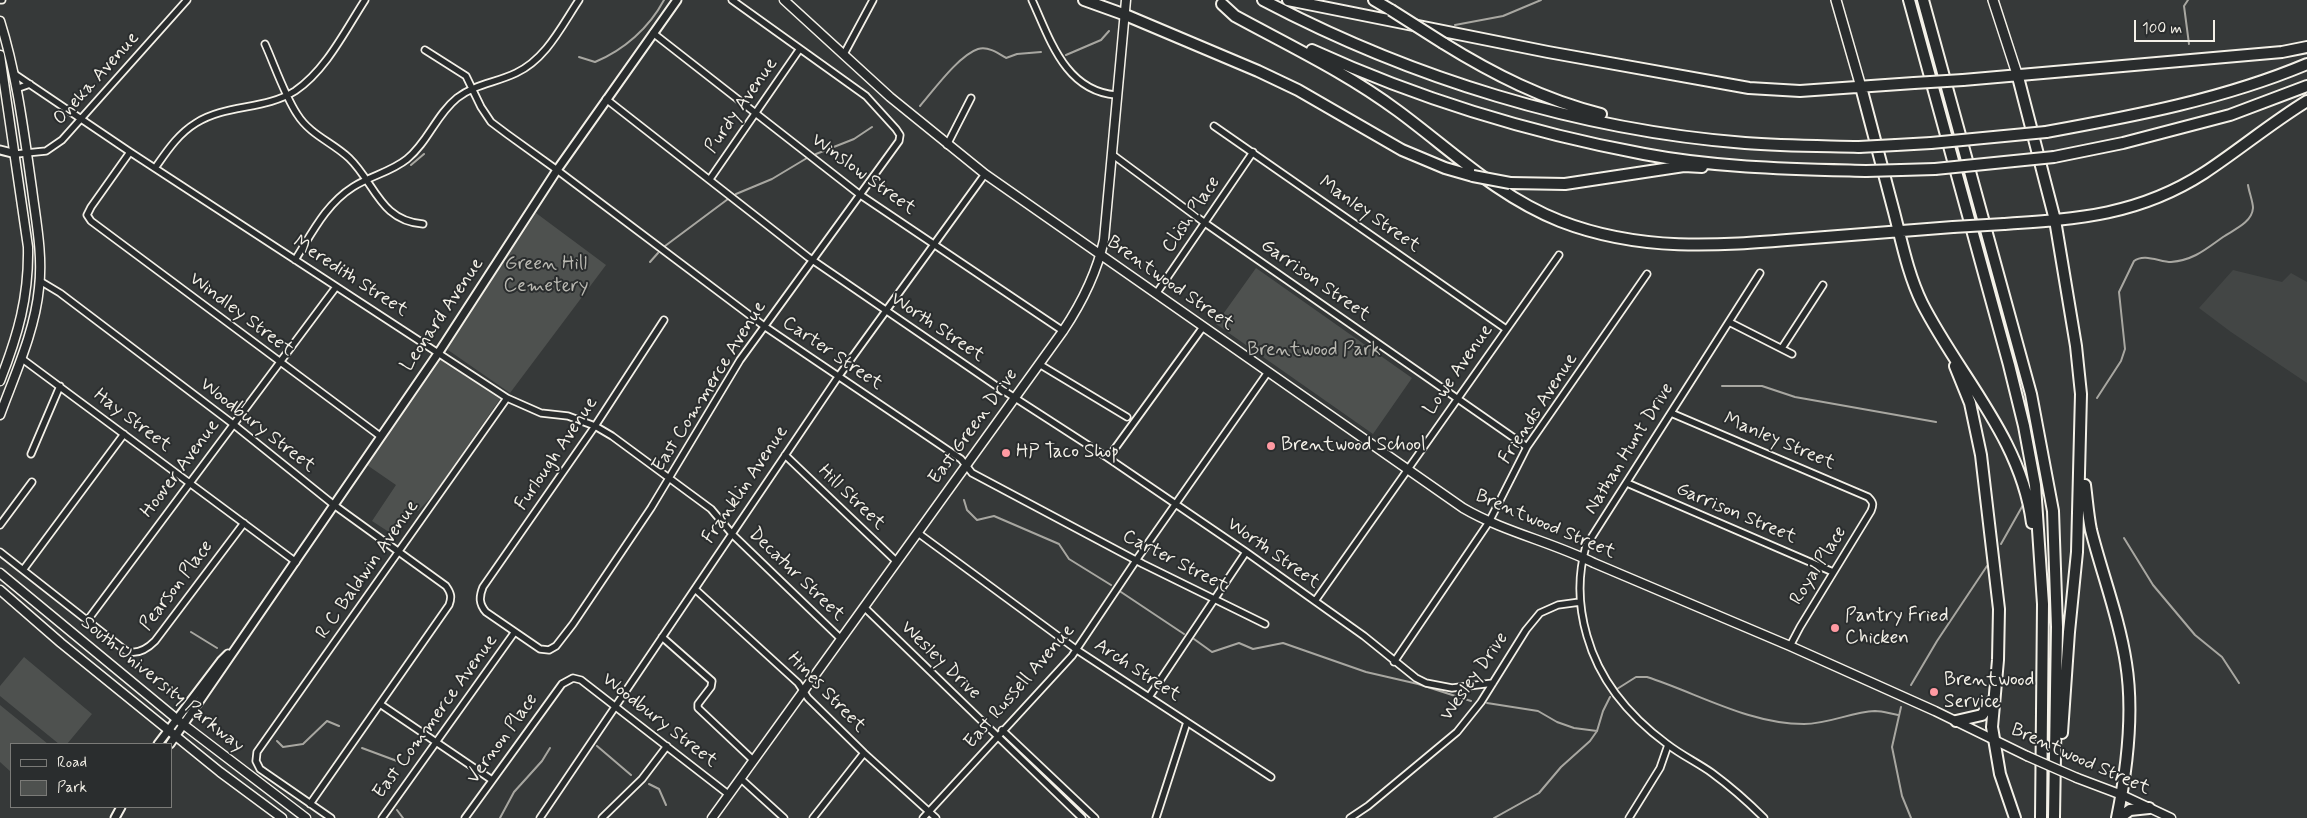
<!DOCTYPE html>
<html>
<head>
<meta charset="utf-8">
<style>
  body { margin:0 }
  #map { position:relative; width:2307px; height:818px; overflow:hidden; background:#363939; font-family:Mynerve,sans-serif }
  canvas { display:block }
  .legend { position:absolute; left:10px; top:743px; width:162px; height:65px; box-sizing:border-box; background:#2a2d2e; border:1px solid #7b7b78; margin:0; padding:6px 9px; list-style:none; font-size:15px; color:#f4f1e8 }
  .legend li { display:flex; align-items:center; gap:10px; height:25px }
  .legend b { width:25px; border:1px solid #7b7b78 }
  .scale { position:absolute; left:2134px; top:20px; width:81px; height:22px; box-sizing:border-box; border:2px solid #f4f1e8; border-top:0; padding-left:6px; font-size:15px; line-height:18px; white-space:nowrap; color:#f4f1e8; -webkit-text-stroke:4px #2a2d2e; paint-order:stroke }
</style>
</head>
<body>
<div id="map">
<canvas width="2307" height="818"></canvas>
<ul class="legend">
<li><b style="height:6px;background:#2a2d2e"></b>Road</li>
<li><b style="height:14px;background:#4e514f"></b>Park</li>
</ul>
<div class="scale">100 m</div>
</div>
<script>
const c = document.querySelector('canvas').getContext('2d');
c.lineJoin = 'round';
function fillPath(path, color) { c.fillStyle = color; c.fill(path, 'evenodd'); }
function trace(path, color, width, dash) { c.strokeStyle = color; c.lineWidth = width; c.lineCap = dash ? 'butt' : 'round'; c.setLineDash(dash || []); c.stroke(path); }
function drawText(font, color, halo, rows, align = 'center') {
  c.font = font + ' Mynerve,sans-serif'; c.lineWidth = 4; c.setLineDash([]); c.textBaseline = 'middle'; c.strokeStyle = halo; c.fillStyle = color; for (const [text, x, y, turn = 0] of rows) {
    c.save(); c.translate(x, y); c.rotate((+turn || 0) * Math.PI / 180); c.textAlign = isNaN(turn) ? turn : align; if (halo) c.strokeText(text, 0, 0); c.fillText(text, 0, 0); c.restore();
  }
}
fillPath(new Path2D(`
  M2233 270 2282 282 2291 273 2307 282V383L2231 332 2199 308Z`), '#434645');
fillPath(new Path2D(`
  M536 213 606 265 510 393 448 350 447 348Z
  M1256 268 1412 378 1373 434 1216 324Z
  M440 358 500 399 434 494 418 511 411 506 392 534 372 521 396 485 367 465Z
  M24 657 92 714 67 744H59L0 696V686Z
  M0 705 48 744H11V772L0 762Z`), '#4e514f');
trace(new Path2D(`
  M2188 0 2184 6 2189 44
  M1455 25 1503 16 1541 0
  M1066 55 1101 40 1109 31
  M579 57 595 62C624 50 649 28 664 0
  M920 106C933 91 959 55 978 49 988 46 998 53 1006 58L1017 54 1041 52
  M816 154 854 139 872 127
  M411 165 424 154
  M736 194 772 179 807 158
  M665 246 728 199
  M650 262 658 253
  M1722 386H1762L1795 397 1936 422
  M2097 398 2121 361 2125 349 2119 292 2134 261C2144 253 2160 262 2171 262 2194 260 2206 249 2223 237 2233 230 2252 223 2253 208 2253 202 2249 192 2248 185
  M964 500 967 510 977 520 994 516 1059 544 1069 559 1111 585
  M2124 538 2153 585 2195 635 2222 657 2239 683
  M2001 544 2023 505
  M1121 592 1184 634
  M191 632 217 648
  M1194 639 1212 652 1239 643 1253 649 1283 643 1366 672 1418 684 1471 701
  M1911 685 1937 641 1987 566
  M1617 689 1636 677H1647C1697 693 1749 724 1804 724 1829 724 1851 712 1875 711 1883 711 1891 714 1898 715
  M1487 703 1538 711 1557 722 1574 728 1597 731
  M1901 707 1892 747 1902 796 1911 818
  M277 741 283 747 303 744 327 721 339 726
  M597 746 631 775
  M362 748 397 761
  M649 784 659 789 666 805
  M397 810 403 818
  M500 818 514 792 542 761 550 748
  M1494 818 1539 793 1561 767 1590 741 1597 731 1603 711 1610 697`), '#a8a7a1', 2);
const minor = new Path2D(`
  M0 0H2
  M1032 0C1050 39 1065 91 1116 95
  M653 33 859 194 1063 331
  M265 44C274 64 285 96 297 114 310 135 332 142 349 158 375 183 380 221 423 224
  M425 50 466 76 481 107 491 122 507 134 557 170 764 326 961 459 972 473 1143 564 1265 624
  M844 54 873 0
  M13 73 130 152 507 398 541 413 568 416 595 426 612 436 711 509 733 535 841 639
  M16 89 30 84
  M606 99 808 257 995 385 1108 458 1246 552 1364 636 1416 678 1426 683 1452 688 1493 683
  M1214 126 1506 329
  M947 145 971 98
  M130 152 91 207 87 215 91 221 380 436
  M16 154 46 151 62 140 187 0
  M1113 155 1205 223 1527 447
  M155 168C167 151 178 134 196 123 226 104 265 110 295 91 326 70 345 31 365 0
  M710 179 799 50
  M295 260C312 233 326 204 353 187 370 176 391 172 407 159 428 142 436 115 457 98 475 84 495 83 516 73 546 59 561 27 579 0
  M1760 273 1586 546C1577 577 1578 605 1587 636 1600 682 1629 716 1667 744 1681 755 1698 763 1712 773 1731 787 1748 802 1764 818
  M40 281 60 293 233 424 334 505 446 586C451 593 452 597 449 605L310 804
  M1156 294 1253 152
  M664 320 595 426 483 587C479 597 479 604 486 612L540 649 549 650 556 646 573 624 651 508 740 360 899 141 900 135 896 129 866 96 732 0
  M1729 322 1792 354
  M1782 348 1823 285
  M21 358 296 562
  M1039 364 1127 417
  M1671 413 1868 497C1873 502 1874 504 1871 511L1800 627 1790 646
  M31 454 60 386
  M785 455 897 562
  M1108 458 1203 327
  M1627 483 1833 572
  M0 525 32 482
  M918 533 1077 650 1271 777
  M0 552 126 651C137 655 147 649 155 641L244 523
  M23 570 124 434
  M695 589 798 683 808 698 864 753 936 818
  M1315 601 1559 255
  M864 607 1082 818
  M87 621 336 287
  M662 637 712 681 711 687 698 704V708L753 760
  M1394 662 1489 522 1527 447 1647 274
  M1149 697 1246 552
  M380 704 492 780
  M1002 730 1095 818
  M740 778 784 818
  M331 818 260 769 256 761 257 752 507 398
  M382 818 514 633
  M465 818 562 684 573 678 581 680 728 794
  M540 818 838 377 985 174
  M602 818 642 779 667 746
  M813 818 864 753
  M923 818 1072 656 1137 559 1268 372
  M1156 818 1187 722
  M1350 818 1368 806 1457 732 1481 702 1526 630 1540 613 1558 605 1580 602
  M1629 818 1660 768 1668 745`);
const tertiary = new Path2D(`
  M0 150 16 154
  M158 744 221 661 228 654
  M170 744 439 352 557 170 677 0
  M115 818 121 807`);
const secondary = new Path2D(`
  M784 0 890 97 985 174 1463 508C1504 532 1552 542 1594 563L1790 646 1935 711 2027 756
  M0 21C17 75 24 133 32 189 36 221 43 255 39 288 35 331 15 374 0 415
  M0 55 28 247C29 297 18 335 0 381
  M0 573 184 725 306 818
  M0 590 61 643 220 772 282 818
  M2077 778 2122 795 2171 818
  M712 818 1063 331C1081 304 1097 272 1104 240L1126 0`);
const trunk = new Path2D(`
  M1836 0 1861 87
  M1993 0 2018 77`);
const motorway = new Path2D(`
  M1084 0 1123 14 1258 71 1298 90 1402 150 1445 168 1473 176
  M1263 0C1411 78 1578 130 1745 143 1783 146 1821 146 1859 147
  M1288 0 1548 52 1749 88 1800 91 1914 83
  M1374 0 1391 10
  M1909 0 2009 365 2024 426 2035 485 2043 604 2041 818
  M1923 0 2031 394 2053 511 2057 627 2054 818
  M1222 4 1235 16C1290 46 1347 73 1398 111 1451 150 1497 196 1560 221 1640 252 1716 246 1800 239 1851 235 1902 231 1953 227
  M1443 43C1493 74 1544 100 1601 114
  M1312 50C1417 98 1531 133 1644 154 1717 168 1792 169 1866 171
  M2018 77 2055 220 2076 346 2081 394 2077 552 2069 632 2062 733
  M1963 80 2282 52 2307 47
  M1861 87C1872 129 1883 171 1894 212 1902 243 1908 274 1922 303 1959 376 2021 438 2032 523
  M2046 132C2134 116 2224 99 2307 64
  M1896 145 1931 143
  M2054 157 2123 143 2230 115 2307 86
  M1901 170 1935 169
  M1510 183 1565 184 1684 166 1702 167
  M2004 224C2078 219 2139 215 2204 173 2239 150 2271 123 2307 101
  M1955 366 1970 403 1981 455 1999 609 1998 660 1992 727 2000 774 2015 818
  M2085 485C2087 500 2088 515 2091 530 2102 574 2119 617 2126 663 2134 713 2127 769 2117 818
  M1956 721 1982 715 1992 701
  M2119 818 2130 810 2149 808`);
trace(minor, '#f4f1e8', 9);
trace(tertiary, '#f4f1e8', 11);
trace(secondary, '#f4f1e8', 11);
trace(trunk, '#f4f1e8', 12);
trace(motorway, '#f4f1e8', 14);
trace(minor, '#2a2d2e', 5.5);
trace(tertiary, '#2a2d2e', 7);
trace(secondary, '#2a2d2e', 8);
trace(trunk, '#2a2d2e', 9);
trace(motorway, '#2a2d2e', 10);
const secondaryBridge = new Path2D(`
  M2027 756 2077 778`);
const motorwayBridge = new Path2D(`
  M1391 10 1443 43
  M1914 83 1963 80
  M1931 143 2046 132
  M1859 147 1896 145
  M1935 169 2054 157
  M1866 171 1901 170
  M1473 176 1510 183
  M1953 227 2004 224`);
trace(secondaryBridge, '#f4f1e8', 11, []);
trace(motorwayBridge, '#f4f1e8', 14, []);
trace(secondaryBridge, '#2a2d2e', 8);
trace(motorwayBridge, '#2a2d2e', 10);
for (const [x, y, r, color] of [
  [1271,446,5,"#ff9aa2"],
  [1006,453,5,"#ff9aa2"],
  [1835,628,5,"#ff9aa2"],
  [1934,692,5,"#ff9aa2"]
]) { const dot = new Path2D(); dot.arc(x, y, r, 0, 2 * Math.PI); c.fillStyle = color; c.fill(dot); trace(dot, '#2a2d2e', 2); }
drawText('19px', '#f4f1e8', '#2a2d2e', [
  ["Oneka Avenue",97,79,-48],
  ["Purdy Avenue",742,106,-55],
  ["Winslow Street",863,175,36],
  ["Clish Place",1192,215,-56],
  ["Manley Street",1369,215,35],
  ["Meredith Street",350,277,33],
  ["Garrison Street",1315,281,35],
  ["Brentwood Street",1170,284,35],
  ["Windley Street",241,315,37],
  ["Leonard Avenue",443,315,-56],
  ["Worth Street",937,328,34],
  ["Carter Street",832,354,34],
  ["Lowe Avenue",1459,370,-55],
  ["East Commerce Avenue",710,387,-58],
  ["Friends Avenue",1539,409,-57],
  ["Hay Street",132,421,37],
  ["Woodbury Street",257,426,38],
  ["East Green Drive",974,427,-54],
  ["Manley Street",1779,442,23],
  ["Nathan Hunt Drive",1630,449,-58],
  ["Furlough Avenue",557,454,-56],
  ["Hoover Avenue",181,469,-53],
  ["Franklin Avenue",746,485,-56],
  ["Hill Street",851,498,44],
  ["Garrison Street",1736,514,23],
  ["Brentwood Street",1545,525,23],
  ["Worth Street",1273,554,35],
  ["Carter Street",1175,562,27],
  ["Royal Place",1819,566,-58],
  ["R C Baldwin Avenue",368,570,-55],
  ["Decatur Street",796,575,44],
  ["Pearson Place",177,586,-53],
  ["Wesley Drive",940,661,44],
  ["Arch Street",1137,671,33],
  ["Wesley Drive",1475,677,-55],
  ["South University Parkway",162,685,39],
  ["East Russell Avenue",1020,687,-49],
  ["Hines Street",826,693,46],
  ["East Commerce Avenue",436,717,-54],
  ["Woodbury Street",659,721,38],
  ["Vernon Place",503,739,-54],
  ["Brentwood Street",2080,760,24]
]);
drawText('19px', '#bab9b2', '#2a2d2e', [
  ["Green Hill",546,265],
  ["Cemetery",546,287],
  ["Brentwood Park",1314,351]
]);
drawText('19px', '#f4f1e8', '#2a2d2e', [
  ["Brentwood School",1281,446],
  ["HP Taco Shop",1016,453],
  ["Pantry Fried",1845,617],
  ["Chicken",1845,639],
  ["Brentwood",1944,681],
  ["Service",1944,703]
], 'left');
</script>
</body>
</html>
